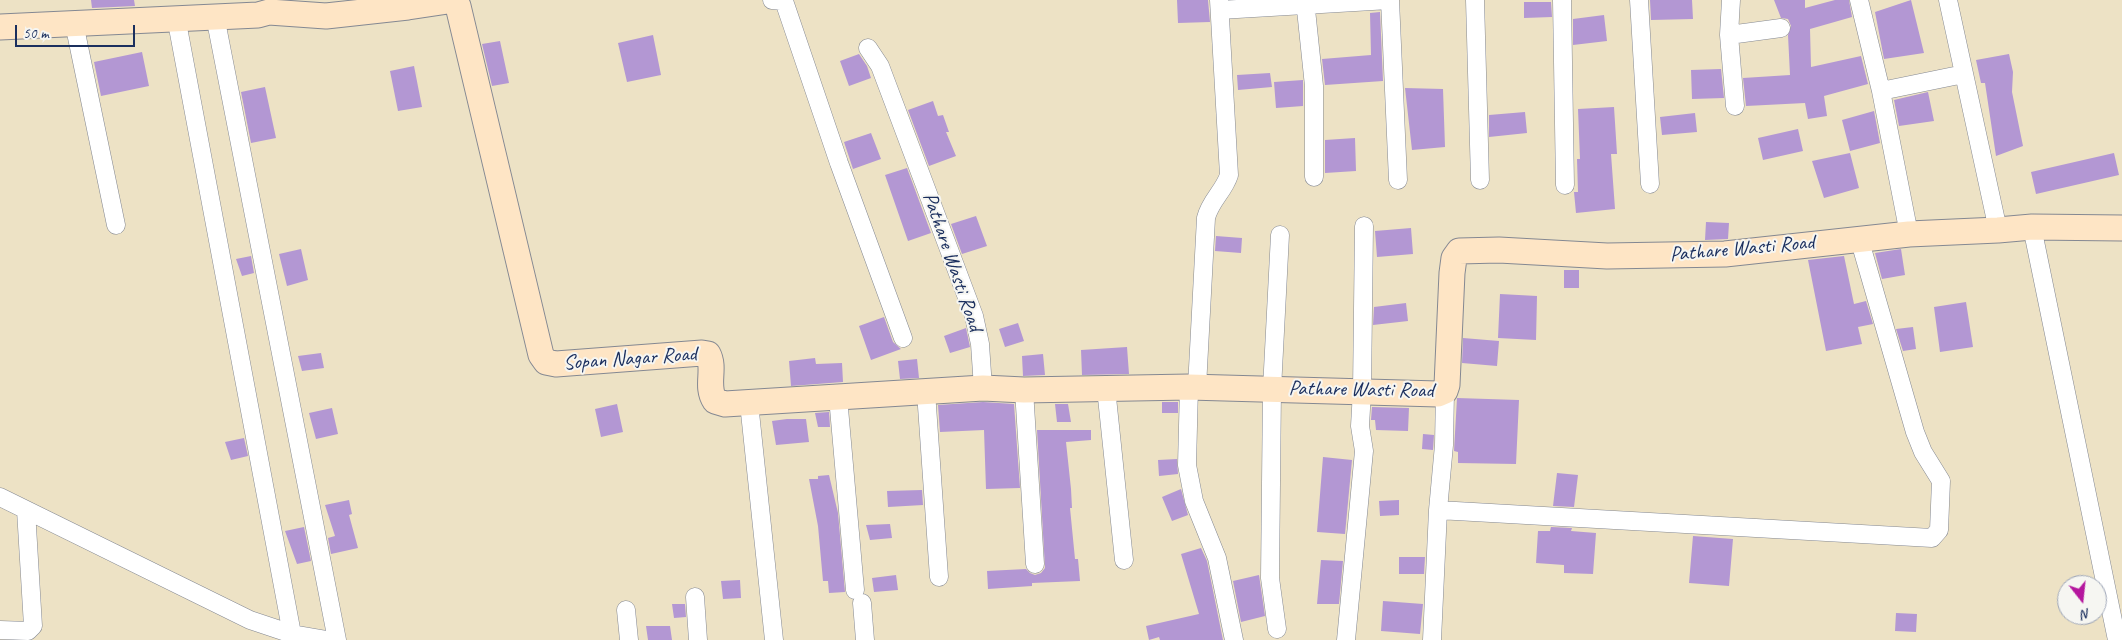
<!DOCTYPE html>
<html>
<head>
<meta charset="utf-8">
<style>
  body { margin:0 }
  #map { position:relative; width:2122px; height:640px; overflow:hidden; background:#ede2c5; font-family:Caveat,sans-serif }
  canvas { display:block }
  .north { position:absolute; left:2057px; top:575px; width:50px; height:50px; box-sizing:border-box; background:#f6f6f2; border:1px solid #9ea6b7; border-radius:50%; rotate:164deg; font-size:14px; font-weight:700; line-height:20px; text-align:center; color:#1b2f5e }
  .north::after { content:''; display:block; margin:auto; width:18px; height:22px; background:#b5179e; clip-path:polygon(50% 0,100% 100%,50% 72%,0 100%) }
  .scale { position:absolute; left:15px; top:25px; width:120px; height:22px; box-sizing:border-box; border:2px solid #1b2f5e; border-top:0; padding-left:6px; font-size:15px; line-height:18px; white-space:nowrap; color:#1b2f5e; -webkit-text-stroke:4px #f6f6f2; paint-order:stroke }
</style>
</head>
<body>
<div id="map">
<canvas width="2122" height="640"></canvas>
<div class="north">N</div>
<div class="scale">50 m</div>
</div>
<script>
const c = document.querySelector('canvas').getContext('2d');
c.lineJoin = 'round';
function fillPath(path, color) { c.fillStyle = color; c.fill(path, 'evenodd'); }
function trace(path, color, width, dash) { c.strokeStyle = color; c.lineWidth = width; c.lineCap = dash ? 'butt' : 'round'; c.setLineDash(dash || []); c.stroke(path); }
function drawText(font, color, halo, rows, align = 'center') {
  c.font = font + ' Caveat,sans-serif'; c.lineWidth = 4; c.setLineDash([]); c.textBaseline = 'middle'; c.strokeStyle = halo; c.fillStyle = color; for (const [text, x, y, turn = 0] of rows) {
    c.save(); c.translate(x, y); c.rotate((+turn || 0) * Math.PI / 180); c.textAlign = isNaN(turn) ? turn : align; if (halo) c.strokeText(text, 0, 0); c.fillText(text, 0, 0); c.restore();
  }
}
fillPath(new Path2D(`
  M91 0H134L135 6 92 8Z
  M1177 0H1208L1210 22 1178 23Z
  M1650 0H1692L1693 19 1651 20Z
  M1774 0H1805V8L1835 0H1849L1852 17 1810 29 1811 67 1861 56 1868 84 1824 96 1827 116 1808 119 1805 103 1746 106 1743 78 1790 75 1788 35 1791 26 1788 19 1781 18Z
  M1911 0 1924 53 1884 59 1875 12Z
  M1524 2H1551L1552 17 1524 18Z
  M1380 12 1383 81 1325 85 1322 59 1371 55 1370 13Z
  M1604 15 1607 41 1573 45V19Z
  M653 35 661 75 627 82 618 43Z
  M500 41 509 83 492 86 482 44Z
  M142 52 149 86 101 96 94 62Z
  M859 54 867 66 871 78 849 86 840 61Z
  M2009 54 2013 72 2012 92 2023 146 1996 156 1985 83H1981L1976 60Z
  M414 66 422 107 398 111 390 71Z
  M1721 69 1724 98 1692 99 1691 70Z
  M1270 73 1272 87 1238 90 1237 75Z
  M1303 80V106L1276 108 1274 82Z
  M265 87 276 138 251 143 241 92Z
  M1405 88 1443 89 1445 147 1412 150Z
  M1928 92 1934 121 1899 126 1894 100Z
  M933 101 938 116 943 115 949 132H946L956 156 929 166 908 110Z
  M1614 107 1617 154H1611L1615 209 1576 213 1574 192H1578L1577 159H1580L1578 109Z
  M1874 111 1880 143 1850 151 1842 120Z
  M1525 112 1527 133 1489 137V115Z
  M1695 113 1697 132 1662 135 1660 117Z
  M1798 129 1803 151 1763 160 1758 138Z
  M871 133 881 159 853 169 844 142Z
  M1355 138 1356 171 1325 173V140Z
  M1850 153 1859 188 1824 198 1812 161Z
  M2114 153 2119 175 2036 194 2031 172Z
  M907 168 931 233 908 241 885 175Z
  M976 216 987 246 962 254 951 224Z
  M1706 222 1729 223 1728 239 1705 240Z
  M1411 228 1413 254 1377 257 1375 231Z
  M1216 236 1242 238 1241 253 1215 251Z
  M301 249 308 280 287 286 279 254Z
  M1901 249 1905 275 1882 279 1875 253Z
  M251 256 254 273 242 276 236 259Z
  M1844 256 1854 304 1866 301 1873 324 1858 327 1862 344 1826 351 1808 260Z
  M1564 270H1579V288H1564Z
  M1500 294 1537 296 1536 340 1498 338Z
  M1966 302 1973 347 1940 352 1934 307Z
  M1406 303 1408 321 1373 325 1374 307Z
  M884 317 893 342 901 349 871 360 859 326Z
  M1018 323 1024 341 1005 347 999 329Z
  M1913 327 1916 349 1903 351 1896 329Z
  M966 328 970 347 950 353 944 336Z
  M1463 338 1499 341 1497 366 1462 363Z
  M1127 347 1129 374 1082 375 1081 350Z
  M321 353 324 368 302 371 298 356Z
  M1043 354 1045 375 1023 376 1022 356Z
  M815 358 816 364 842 363 843 382 791 386 789 361Z
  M917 359 919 378 900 379 898 361Z
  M1457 398 1519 400 1516 464 1458 463V452L1454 451Z
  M983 402 1014 404 1020 488 986 489 984 430 940 432 938 405Z
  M1162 402H1178V413H1162Z
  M617 404 623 432 601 437 595 409Z
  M1055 404H1068L1071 422H1057Z
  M1372 407 1409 408 1408 431 1376 430 1375 420H1371Z
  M332 408 338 434 316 439 309 413Z
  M829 412 830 427H818L815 413Z
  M787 419H806L809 442 776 445 772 421Z
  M1037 430H1091V440L1066 442 1071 489 1072 508H1070L1075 559H1078L1080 581 1032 583V586L988 589 987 571 1026 569 1030 573 1035 575 1041 573 1045 568Z
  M1423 434 1434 435 1433 450 1422 449Z
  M244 438 248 456 231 460 225 442Z
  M1323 457 1352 460 1345 534 1317 532Z
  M1177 459 1178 474 1159 476 1158 460Z
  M1557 473 1578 475 1574 507 1553 506Z
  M829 475 838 513 845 592 829 593 828 581H823L818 526 809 479H818V476Z
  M1181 489 1188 515 1172 521 1162 497Z
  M922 490 923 505 888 507 887 491Z
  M349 500 352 514 349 515 358 548 331 554 328 538 335 536 325 505Z
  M1399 500V515L1380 516 1379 501Z
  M890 524 892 538 870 540 866 525Z
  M304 527 311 561 297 564 285 531Z
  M1551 527 1572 528 1571 531 1596 533 1593 574 1564 573V565L1536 563 1538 531H1550Z
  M1693 536 1733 539 1729 586 1689 583Z
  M1201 548 1207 561 1223 640H1160L1159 637 1149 640 1146 626 1199 614 1181 554Z
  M1399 557H1425L1424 574H1399Z
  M1321 560 1343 561 1339 604H1317Z
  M896 575 898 590 874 592 872 578Z
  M1259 575 1265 616 1241 622 1233 581Z
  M740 580 741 598 723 599 721 581Z
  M1383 601 1423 604 1420 634 1381 631Z
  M672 604H685L686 617 674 618Z
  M1896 613 1917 614 1916 632 1895 631Z
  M646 626H670L672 640H648Z`), '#b397d3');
const street = new Path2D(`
  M772 0 784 1 839 163 903 338
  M1305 0 1314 86V177
  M1390 0 1398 180
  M1475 0 1480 180
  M1562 0 1565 185
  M1639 0 1650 184
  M1731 0 1729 35 1735 106
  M1859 0 1881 91 1909 234
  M1948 0 1998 230
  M1220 10 1389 0
  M215 16 337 640
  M176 17 292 634
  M74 23 116 225
  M1729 35 1781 28
  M868 48 880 66 974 316 980 344 983 388
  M1881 91 1964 74
  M2032 227 2117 640
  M1189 387 1187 465 1194 501 1217 558 1234 640
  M1197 387 1206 218C1210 201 1224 191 1229 175L1219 0
  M1106 388 1124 560
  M1024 390 1035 564
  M926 392 939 577
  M838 397 855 590
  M749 403 774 640
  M0 497 250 620 292 634 327 640
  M1438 510 1932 538 1939 530 1941 481 1923 452 1915 432 1859 238
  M695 597 698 640
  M862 603 865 640
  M626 610 629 640
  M1277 629 1270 578 1272 389 1280 235
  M0 630 28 631 33 626 26 510
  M1346 640 1364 451 1360 426 1362 391 1364 226
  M1432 640 1438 510 1444 445 1445 391`);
const secondary = new Path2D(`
  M0 27 258 15 269 12 326 16 408 7 448 1 455 2 458 6 541 355 546 362 556 364 702 353 708 354C716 369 705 386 715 401L725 404 983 388 1024 390 1189 387 1438 394 1445 391 1447 385 1452 273 1454 258 1459 251 1499 250 1607 256 1725 254 1909 234 1998 230 2032 227 2122 228`);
trace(street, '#848892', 19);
trace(secondary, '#848892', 27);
trace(street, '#fff', 18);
trace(secondary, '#fee5c5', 25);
drawText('21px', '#1b2f5e', '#f6f6f2', [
  ["Pathare Wasti Road",1742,249,-5],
  ["Pathare Wasti Road",952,262,71],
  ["Sopan Nagar Road",630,359,-4],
  ["Pathare Wasti Road",1361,390,1]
]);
</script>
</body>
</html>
